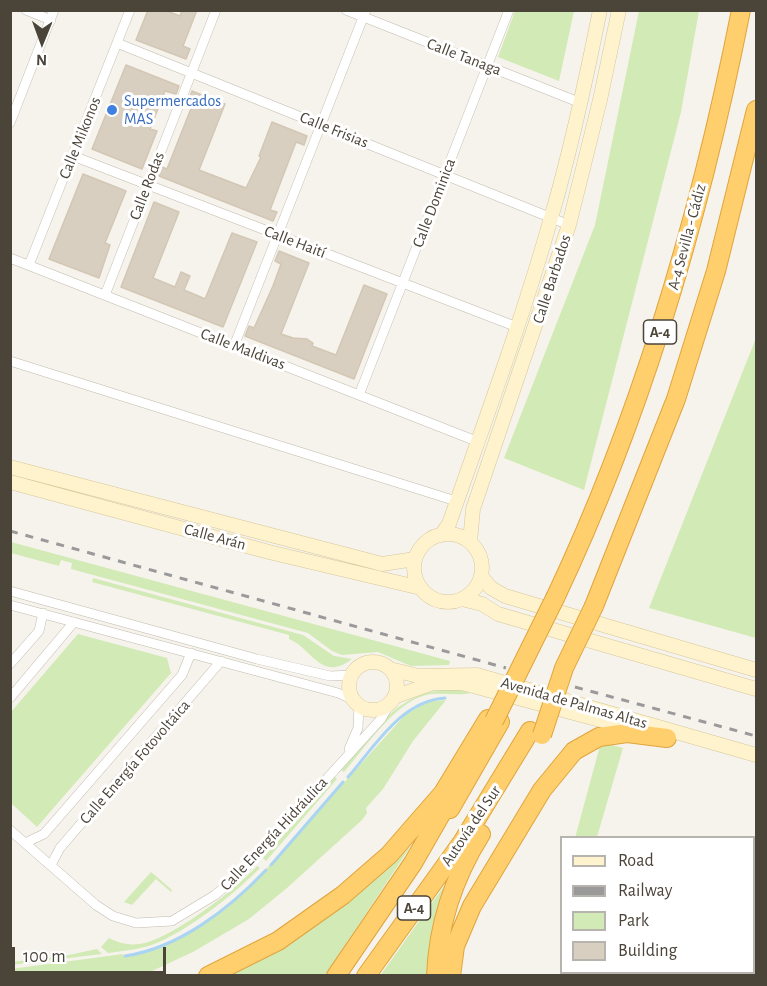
<!DOCTYPE html>
<html>
<head>
<meta charset="utf-8">
<style>
  body { margin:0 }
  #map { position:relative; width:767px; height:986px; overflow:hidden; background:#f6f3ec; font-family:"Alegreya Sans",sans-serif }
  canvas { display:block }
  .frame { position:absolute; inset:0; border:12px solid #4b4439; pointer-events:none }
  .legend { position:absolute; left:560px; top:836px; width:195px; height:138px; box-sizing:border-box; background:#fff; border:2px solid #b7b4b0; margin:0; padding:8px 10px; list-style:none; font-size:18px; color:#4b4439 }
  .legend li { display:flex; align-items:center; gap:12px; height:30px }
  .legend b { width:30px; border:2px solid #b7b4b0 }
  .north { position:absolute; left:12px; top:12px; width:60px; height:60px; -webkit-text-stroke:4px #fff; paint-order:stroke; rotate:181deg; font-size:16px; font-weight:700; line-height:24px; text-align:center; color:#4b4439 }
  .north::after { content:''; display:block; margin:auto; width:21px; height:27px; background:#4b4439; clip-path:polygon(50% 0,100% 100%,50% 72%,0 100%) }
  .scale { position:absolute; left:12px; top:947px; width:154px; height:27px; box-sizing:border-box; border:3px solid #4b4439; border-top:0; padding-left:8px; font-size:18px; line-height:21px; white-space:nowrap; color:#4b4439; -webkit-text-stroke:4px #fff; paint-order:stroke }
</style>
</head>
<body>
<div id="map">
<canvas width="767" height="986"></canvas>
<div class="frame"></div>
<ul class="legend">
<li><b style="height:8px;background:#fff3cd"></b>Road</li>
<li><b style="height:8px;background:#9a9a9a"></b>Railway</li>
<li><b style="height:16px;background:#d2eab5"></b>Park</li>
<li><b style="height:16px;background:#d8cfc1"></b>Building</li>
</ul>
<div class="north">N</div>
<div class="scale">100 m</div>
</div>
<script>
const c = document.querySelector('canvas').getContext('2d');
c.lineJoin = 'round';
function fillPath(path, color) { c.fillStyle = color; c.fill(path, 'evenodd'); }
function trace(path, color, width, dash) { c.strokeStyle = color; c.lineWidth = width; c.lineCap = dash ? 'butt' : 'round'; c.setLineDash(dash || []); c.stroke(path); }
function drawText(font, color, halo, rows, align = 'center') {
  c.font = font + ' "Alegreya Sans",sans-serif'; c.lineWidth = 6; c.setLineDash([]); c.textBaseline = 'middle'; c.strokeStyle = halo; c.fillStyle = color; for (const [text, x, y, turn = 0] of rows) {
    c.save(); c.translate(x, y); c.rotate((+turn || 0) * Math.PI / 180); c.textAlign = isNaN(turn) ? turn : align; if (halo) c.strokeText(text, 0, 0); c.fillText(text, 0, 0); c.restore();
  }
}
fillPath(new Path2D(`
  M515 11H574L559 81 498 57Z
  M639 11H699L681 112 584 490 504 458 595 225Z
  M756 338V638L649 608Z
  M11 542 450 661 449 665 411 666 378 652 342 655 332 651 308 633 71 569 72 563 61 560 59 566 11 553Z
  M93 578 303 635 334 656 352 659C321 683 312 648 289 639V635L92 582Z
  M78 634 167 658 171 673 37 827 11 803V712Z
  M453 689 471 693C459 696 440 692 426 695 394 703 365 748 344 772L341 770C376 730 396 691 453 689Z
  M446 700 413 741 383 789 366 808 367 813 362 820 287 888 249 919 193 952 152 971 141 976 11 975V969L123 954 124 957C171 951 215 920 249 888L405 715 427 702Z
  M601 742 623 748 597 837 575 838Z
  M335 777 337 779 266 861 263 858Z
  M411 846 325 975 221 976 282 947 351 901Z
  M257 866 260 868 257 871C232 896 179 938 145 947 133 950 120 951 108 953L101 947 109 938C120 944 132 946 145 943 177 934 234 891 257 866Z
  M151 872 172 890 171 892 156 879 132 905 124 902Z
  M449 879 430 945V975L380 976Z
  M97 949 102 954 11 965V962L64 956Z`), '#d2eab5');
trace(new Path2D(`
  M348 777C375 746 401 701 445 698
  M271 865 343 782
  M125 956C179 948 229 909 266 870`), '#a9d4f2', 3);
const building = new Path2D(`
  M148 10H164L180 16 182 10H197L183 46 190 49 186 59 136 40Z
  M126 65 179 86 176 94 165 91 150 129 157 131 142 169 92 149Z
  M192 91 225 104 199 170 225 180 246 188 261 157 259 156 272 122 307 136 304 145 296 142 270 210 277 212 273 221 159 176 162 167 167 169 194 101 189 99Z
  M83 174 126 191 105 243 110 245 99 278 49 259Z
  M154 202 179 212 153 278 175 287 181 272 190 276 184 290 196 295 205 299 232 233 257 242 223 327 121 287Z
  M279 251 309 263 281 334 293 338 307 339 313 343 312 346 336 355 364 285 387 294 354 379 245 336 249 326 254 328 273 286 281 264 275 261Z`);
fillPath(building, '#d8cfc1');
trace(building, '#d3c7b4', 1.5);
const street = new Path2D(`
  M26 10 51 20
  M346 10 581 103
  M117 43 569 225
  M10 123 54 10
  M73 156 517 327
  M10 258 476 441
  M29 265 130 10
  M105 295 216 10
  M234 346 366 10
  M10 361 456 501
  M359 395 509 10
  M10 591 257 659 330 676 352 675
  M10 605 338 693 354 700
  M10 664 39 631 43 613
  M10 698 74 622
  M349 749 358 728 359 705
  M10 830 96 905 113 916 136 923 172 921 215 895 242 872 381 719 390 703
  M25 843 44 834 182 675 191 653
  M51 865 60 848 221 661`);
const secondary = new Path2D(`
  M10 467 382 564 415 559
  M10 482 269 552 421 588
  M414 568a34 34 0 1 1 68 0a34 34 0 1 1-68 0Z
  M441 535 449 524C484 423 522 321 551 218 571 150 586 80 600 10
  M470 542 473 509 569 225 600 100 619 10
  M481 576 491 588 505 596 756 670
  M462 599 482 604 498 614 756 689
  M349 686a24 24 0 1 1 48 0a24 24 0 1 1-48 0Z
  M390 669 418 676 477 675 756 755
  M394 697 433 683H462L615 724`);
const highway = new Path2D(`
  M556 596C644 410 701 212 741 10
  M594 606 676 399 716 271 756 110
  M450 809 500 722
  M208 976 278 941 343 895 389 855 443 793 488 719
  M336 976 413 863 452 795
  M366 976 463 841 530 731
  M436 976C438 924 454 877 481 834
  M451 976 455 946 472 906 542 790 574 751 599 737 627 733 667 738`);
trace(street, '#c2bbae', 10);
trace(secondary, '#d6c79b', 15);
trace(highway, '#e0a43c', 20);
trace(street, '#fff', 9);
trace(secondary, '#fff3cd', 14);
trace(highway, '#ffcf6e', 18);
trace(new Path2D(`
  M10 531 506 668
  M575 687 756 736`), '#9a9a9a', 3, [8, 8]);
const highwayBridge = new Path2D(`
  M494 721 556 596
  M542 735 564 668 594 606`);
trace(highwayBridge, '#e0a43c', 20, []);
trace(highwayBridge, '#ffcf6e', 18);
for (const [x, y, r, color] of [
  [112,110,6,"#3f7fe0"]
]) { const dot = new Path2D(); dot.arc(x, y, r, 0, 2 * Math.PI); c.fillStyle = color; c.fill(dot); trace(dot, '#fff', 2); }
for (const [x, y, w] of [
  [660,332,33],
  [414,908,33]
]) { const box = new Path2D(); box.roundRect(x - w / 2, y - 12, w, 24, 4.5); c.fillStyle = '#fff'; c.fill(box); trace(box, '#4b4439', 1.5); }
drawText('bold 15px', '#4b4439', null, [
  ["A-4",660,332],
  ["A-4",414,908]
]);
drawText('16px', '#4b4439', '#fff', [
  ["Calle Tanaga",464,57,21],
  ["Calle Frisias",334,130,22],
  ["Calle Mikonos",80,138,-68],
  ["Calle Rodas",147,186,-69],
  ["Calle Dominica",434,203,-69],
  ["A-4 Sevilla - Cádiz",687,237,-75],
  ["Calle Haití",295,242,21],
  ["Calle Barbados",552,279,-72],
  ["Calle Maldivas",243,349,21],
  ["Calle Arán",215,537,15],
  ["Avenida de Palmas Altas",574,703,16],
  ["Calle Energía Fotovoltáica",135,762,-49],
  ["Autovía del Sur",471,826,-56],
  ["Calle Energía Hidráulica",274,834,-47]
]);
drawText('16px', '#366cbe', '#fff', [
  ["Supermercados",124,101],
  ["MAS",124,119]
], 'left');
</script>
</body>
</html>
